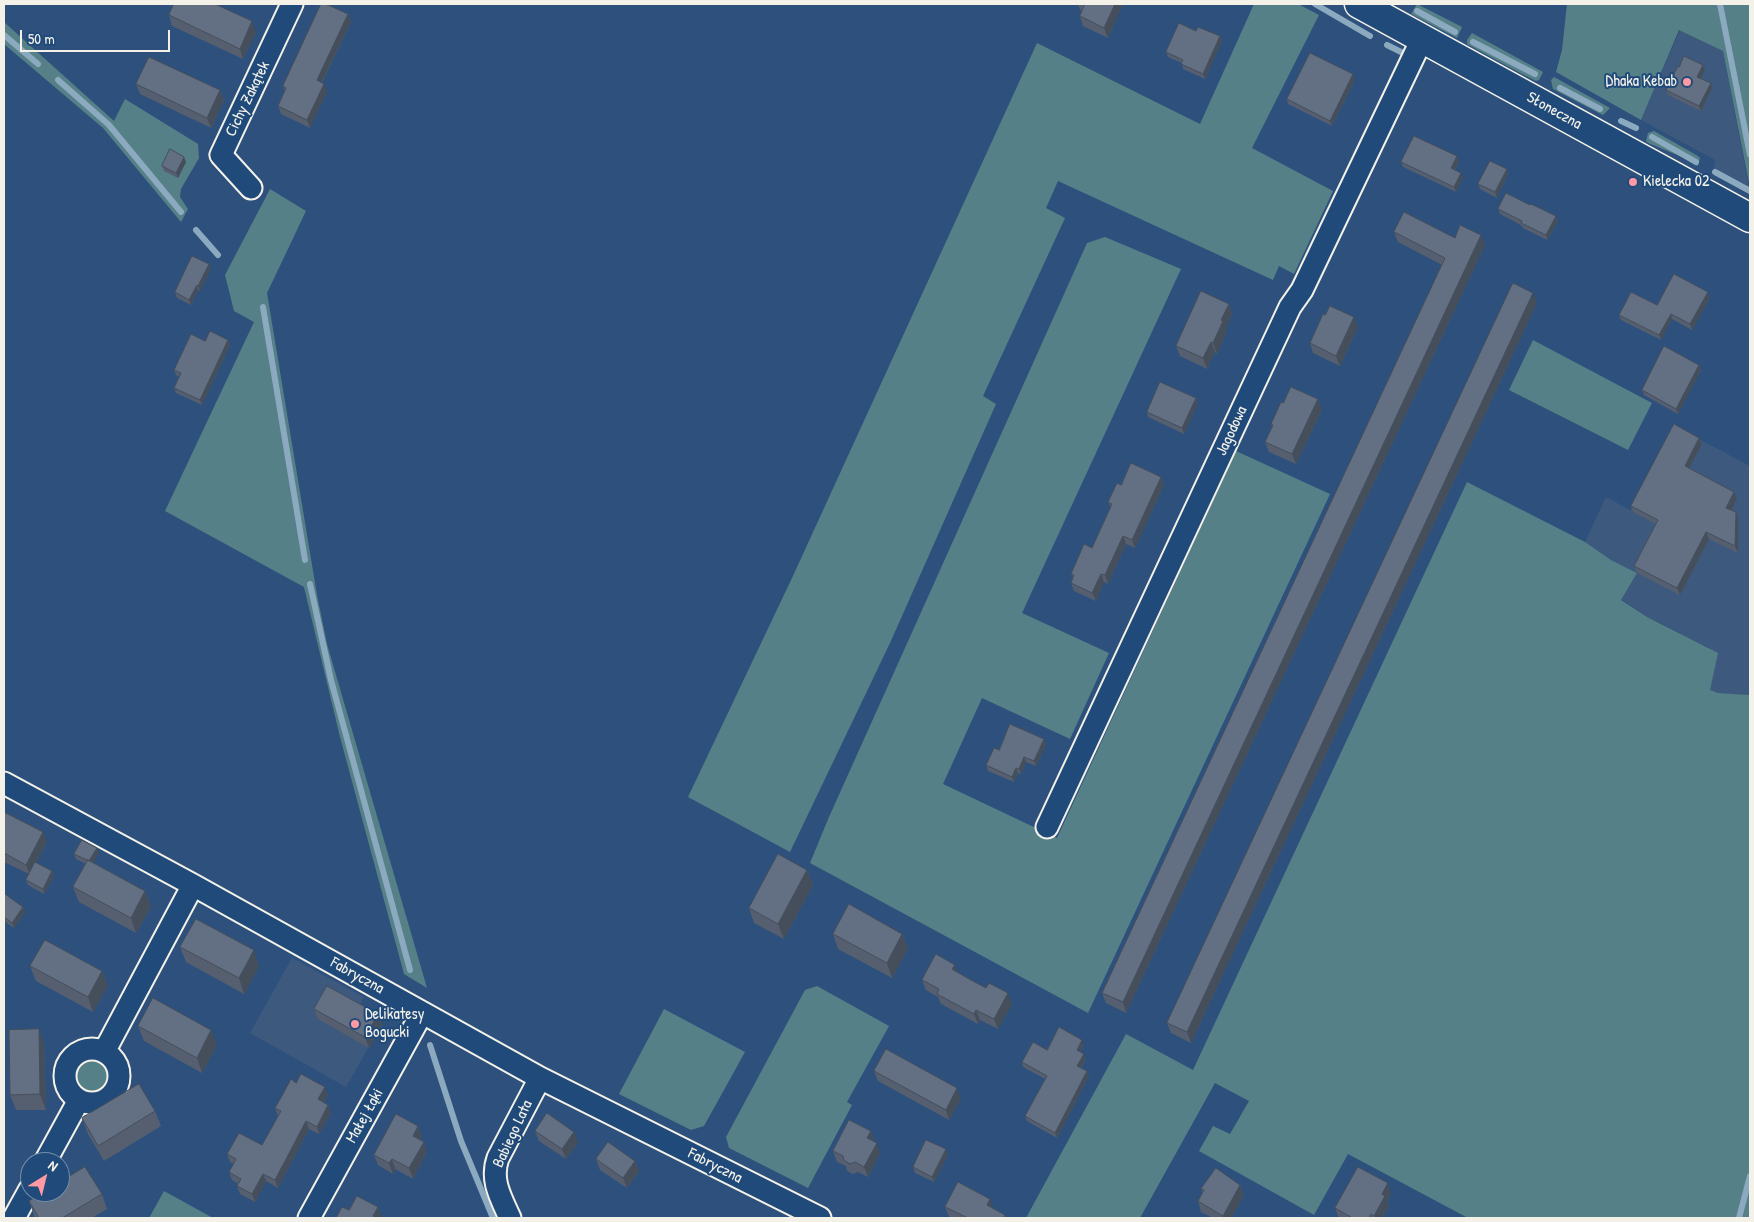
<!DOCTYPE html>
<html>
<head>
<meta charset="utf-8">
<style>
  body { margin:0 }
  #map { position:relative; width:1754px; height:1222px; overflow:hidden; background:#2d517c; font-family:"Patrick Hand",sans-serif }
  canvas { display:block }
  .frame { position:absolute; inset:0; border:5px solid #f4f1e8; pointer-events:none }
  .north { position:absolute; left:20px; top:1152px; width:50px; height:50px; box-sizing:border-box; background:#1f4a7a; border:1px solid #748da6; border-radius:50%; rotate:36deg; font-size:14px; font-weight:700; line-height:20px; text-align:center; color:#f4f1e8 }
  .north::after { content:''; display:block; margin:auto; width:18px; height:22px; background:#ff9aa2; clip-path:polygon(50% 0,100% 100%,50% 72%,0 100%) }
  .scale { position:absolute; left:20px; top:30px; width:150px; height:22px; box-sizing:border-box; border:2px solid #f4f1e8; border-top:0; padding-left:6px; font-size:15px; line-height:18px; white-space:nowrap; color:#f4f1e8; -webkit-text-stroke:4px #1f4a7a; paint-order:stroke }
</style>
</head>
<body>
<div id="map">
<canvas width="1754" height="1222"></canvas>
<div class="frame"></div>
<div class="north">N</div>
<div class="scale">50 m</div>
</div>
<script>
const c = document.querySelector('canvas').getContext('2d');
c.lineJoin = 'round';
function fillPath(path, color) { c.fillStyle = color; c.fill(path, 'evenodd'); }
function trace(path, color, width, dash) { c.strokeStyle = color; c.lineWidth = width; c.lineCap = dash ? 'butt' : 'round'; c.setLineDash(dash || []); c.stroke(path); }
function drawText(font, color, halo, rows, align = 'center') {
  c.font = font + ' "Patrick Hand",sans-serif'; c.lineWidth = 4; c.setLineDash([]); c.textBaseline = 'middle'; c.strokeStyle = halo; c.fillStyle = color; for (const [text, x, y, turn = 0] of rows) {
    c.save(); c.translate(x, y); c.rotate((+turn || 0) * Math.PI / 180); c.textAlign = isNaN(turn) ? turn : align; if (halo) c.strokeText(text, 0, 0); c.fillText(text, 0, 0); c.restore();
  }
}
fillPath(new Path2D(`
  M1680 30 1723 51 1749 188 1714 168 1715 160 1641 120Z
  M1674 426 1750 466V695L1718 693 1710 690 1708 647 1684 637 1678 632 1647 617 1621 599 1637 573 1611 560 1585 542 1606 497 1630 510Z
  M292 958 364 997 357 1011 382 1024 346 1087 250 1033Z`), '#3d5a7e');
fillPath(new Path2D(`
  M1254 4H1298L1319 15 1252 148 1333 191 1294 274 1279 266 1273 280 1058 181 1046 208 1065 218 983 396 996 404 890 643 790 852 688 797 792 578 1037 43 1200 124Z
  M1417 4 1462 27 1457 38 1411 14Z
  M1567 4H1750V188L1723 51 1679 30 1641 120 1556 72 1562 50Z
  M4 22 114 121 125 99 198 144 199 158 181 189 180 197 188 209 181 222 103 128 4 44Z
  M1472 33 1543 72 1539 80 1536 81 1522 74 1467 44V40Z
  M1554 77 1610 108 1603 115 1599 113 1553 89 1551 80Z
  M1654 131 1698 156 1700 158 1698 166 1695 165 1682 157 1648 143 1646 141 1648 133Z
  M270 189 306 211 267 293 317 595 327 644 427 988 404 974 340 737 304 587 165 511 254 322 234 311 225 275Z
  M1105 237 1181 269 1022 613 1109 653 1070 739 982 698 943 784 1057 838 1236 451 1330 494 1088 1013 810 863 829 817 1087 243Z
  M1533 340 1652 403 1628 450 1509 390Z
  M1467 482 1585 542 1611 560 1637 573 1621 600 1647 617 1718 653 1710 690 1718 693 1750 695V1218H1468L1348 1154 1314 1215 1199 1151 1213 1126 1230 1134 1249 1101 1215 1083 1140 1218H1026L1126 1034 1193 1070Z
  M817 986 889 1026 847 1102 852 1105 808 1188 729 1148 726 1137 805 990Z
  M664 1009 745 1052 704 1126 691 1130 619 1094Z
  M73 1076a18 18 0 1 1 36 0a18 18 0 1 1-36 0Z
  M164 1191 213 1218H149Z`), '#568087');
trace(new Path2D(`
  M1315 4 1370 36
  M1720 4 1750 155
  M1417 11 1455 32
  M4 35 38 64
  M1473 42 1535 74
  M1387 45 1405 54
  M58 80 109 125 181 212
  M1560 88 1600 109
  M1621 121 1636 128
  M1652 137 1696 162
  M1715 172 1750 191
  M196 230 218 255
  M263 307 305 560
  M310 584 331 680 410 970
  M430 1045 461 1141 493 1218
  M1739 1218 1750 1176`), '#8caabf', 6);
const minor = new Path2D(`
  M251 188 221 155 292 4
  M4 783 193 885 540 1078 820 1218
  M1047 827 1290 307 1302 290 1422 39
  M65 1076a27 27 0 1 1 54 0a27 27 0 1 1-54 0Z
  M104 1052 193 885
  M45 1162 79 1100
  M14 1218 30 1189
  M309 1218 422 1013
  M510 1218C501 1198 490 1180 498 1158L540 1078`);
const secondary = new Path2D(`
  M1359 4 1750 218`);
trace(minor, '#f4f1e8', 25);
trace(secondary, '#f4f1e8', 31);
trace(minor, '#1f4a7a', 21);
trace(secondary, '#1f4a7a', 28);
fillPath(new Path2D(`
  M1078 4H1123L1108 38 1083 26 1080 16 1082 11 1080 10Z
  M348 14 351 22 322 83 327 92 310 128 281 114 278 106 285 92 283 86Z
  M169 15 256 32 243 59 172 26Z
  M1196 31 1220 36 1222 41 1205 79 1183 69 1182 63 1168 57 1166 52Z
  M1679 67 1705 70 1701 78 1712 88 1701 111 1668 95 1666 90Z
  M1355 80 1332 126 1288 104 1287 99Z
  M136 84 220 90 224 100 211 128 140 94Z
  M1457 156 1459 162 1455 170 1463 178 1456 192 1403 167 1401 162Z
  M186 162 178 178 164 171 162 166Z
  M1507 169 1508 174 1497 198 1480 189 1478 184Z
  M1498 209 1558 221 1547 240 1523 228 1521 225 1500 214Z
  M1394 232 1455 238 1485 245 1126 1013 1106 1003 1102 993 1442 265 1398 242Z
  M211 269 200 291 198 290 191 305 177 298 175 292Z
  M1710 298 1692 330 1672 319 1661 340 1621 320 1619 315 1657 305Z
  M1537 303 1191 1043 1171 1033 1167 1023Z
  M1229 304 1232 314 1226 328 1227 331 1217 354 1215 352 1207 369 1180 356 1176 346Z
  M1358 327 1340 366 1313 353 1310 343Z
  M228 340 230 345 202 405 176 393 174 388 179 377 176 375 174 370 205 341Z
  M1699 365 1701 370 1678 414 1644 395 1642 390Z
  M1196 398 1198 403 1184 434 1148 417 1147 412Z
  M1318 399 1322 410 1296 464 1269 452 1265 442 1272 427 1271 424 1283 403Z
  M1699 438 1702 444 1689 468 1737 499 1731 510 1736 512 1738 519V553L1709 539 1680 595 1637 573 1634 566 1656 524 1633 512 1631 506Z
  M1161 477 1164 485 1135 548 1126 544 1108 584 1104 582 1096 601 1074 591 1071 583 1073 578 1071 574 1092 548 1111 508 1108 502 1121 485Z
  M1044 739 1046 745 1036 766 1026 762 1021 774 1018 773 1014 782 988 771 986 765 999 750Z
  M4 812 47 842 36 863 52 871 54 876 44 894 28 885 26 880 29 874 4 862Z
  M99 853 93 863 145 891 151 907 136 933 79 902 73 887 86 864 76 859 74 854Z
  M807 870 813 885 784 939 754 923 749 908Z
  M4 896 23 907 25 912 14 928 4 921Z
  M833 934H902L908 949 892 978 838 949Z
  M180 947 259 966 244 994 186 962Z
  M30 966 102 971 108 986 93 1012 36 981Z
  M957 972 986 988 1012 1004 998 1029 980 1020 978 1024 941 1004 938 997 926 990 922 980Z
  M314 1009 382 1024 369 1048 318 1019Z
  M138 1026 217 1045 202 1073 144 1041Z
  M44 1044 46 1110H16L10 1095Z
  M1084 1045 1080 1052 1086 1059 1081 1068 1087 1071 1089 1076 1057 1138 1027 1121 1025 1116 1045 1079 1023 1067 1022 1062 1047 1050Z
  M874 1071 961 1099 949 1120 878 1081Z
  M296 1083 328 1095 324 1102 328 1105 331 1113 319 1134 309 1129 278 1188 266 1181 255 1202 240 1194 237 1186 238 1184 232 1180 229 1172 234 1164 230 1162 227 1154 262 1145 278 1116 275 1108Z
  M155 1111 161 1126 104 1161 88 1134 82 1118Z
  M418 1126 422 1137 420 1140 427 1152 413 1179 395 1169 393 1174 378 1165 374 1155Z
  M535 1131 578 1142 566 1159 539 1141Z
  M871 1131 874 1142 880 1153 868 1177 858 1172 853 1174 847 1171 846 1166 837 1162 833 1151Z
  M948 1155 934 1182 915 1173 913 1167Z
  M596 1159 635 1161 639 1171 627 1188 600 1170Z
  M1240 1185 1244 1195 1231 1218H1213L1201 1212 1198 1201 1203 1193 1201 1189Z
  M102 1194 107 1209 92 1218H35L29 1201Z
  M1391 1194 1387 1202 1389 1206 1382 1218H1339L1335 1208Z
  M945 1207 994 1209 1005 1215 1006 1218H951L949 1217Z`), '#555f70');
fillPath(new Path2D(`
  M1115 4H1123L1108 38 1104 28Z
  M348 14 351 22 319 88 317 80Z
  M252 21 256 32 243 59 240 49Z
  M1220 36 1222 41 1205 79 1203 74Z
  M1703 65 1705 70 1699 82 1697 77Z
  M1353 74 1355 80 1332 126 1330 121Z
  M1711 83 1712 88 1701 111 1699 106Z
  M324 84 327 92 310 128 307 120Z
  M220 90 224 100 211 128 207 118Z
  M1457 156 1459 162 1453 173 1451 168Z
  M184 157 186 162 178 178 176 173Z
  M1507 169 1508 174 1497 198 1495 192Z
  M1461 173 1463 178 1456 192 1454 187Z
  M1556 216 1558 221 1547 240 1546 235Z
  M1481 235 1485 245 1126 1013 1123 1002Z
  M209 264 211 269 200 291 198 286Z
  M197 285 198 290 191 305 189 300Z
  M1708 292 1710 298 1692 330 1690 324Z
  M1533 293 1537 303 1191 1043 1187 1032Z
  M1229 304 1232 314 1226 328 1227 331 1217 354 1213 343 1221 320Z
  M1671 314 1672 319 1661 340 1659 335Z
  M1354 317 1358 327 1340 366 1336 356Z
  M228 340 230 345 202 405 200 400Z
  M1211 342 1215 352 1207 369 1203 358Z
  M1699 365 1701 370 1678 414 1676 409Z
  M1196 398 1198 403 1184 434 1182 428Z
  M1318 399 1322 410 1296 464 1292 454Z
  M1699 438 1702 444 1687 472 1685 466Z
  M1161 477 1164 485 1135 548 1132 540Z
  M1734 492 1737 499 1729 514 1726 508Z
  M1736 512 1738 519V553L1735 546Z
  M1706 532 1709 539 1680 595 1677 588Z
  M1123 536 1126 544 1108 584 1105 575Z
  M1101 574 1104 582 1096 601 1092 593Z
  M1044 739 1046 745 1036 766 1034 761Z
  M1024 757 1026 762 1021 774 1019 769Z
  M1016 768 1018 773 1014 782 1012 777Z
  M43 832 47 842 30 875 26 865Z
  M97 848 99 853 91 867 89 861Z
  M807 870 813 885 784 939 778 924Z
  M52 871 54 876 44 894 43 889Z
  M145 891 151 907 136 933 131 918Z
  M23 907 25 912 14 928 12 923Z
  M902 934 908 949 892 978 887 963Z
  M254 950 259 966 244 994 239 978Z
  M955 965 958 975 952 969Z
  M102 971 108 986 93 1012 88 997Z
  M1008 993 1012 1004 998 1029 994 1019Z
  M976 1010 980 1020 978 1024 974 1014Z
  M378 1014 382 1024 369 1048 365 1037Z
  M39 1029 44 1044 46 1110 40 1094Z
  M211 1030 217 1045 202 1073 197 1058Z
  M1082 1040 1084 1045 1078 1055 1077 1050Z
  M1084 1054 1086 1059 1079 1071 1077 1066Z
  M1087 1071 1089 1076 1057 1138 1055 1133Z
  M325 1087 328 1095 321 1107 318 1099Z
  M957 1088 961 1099 949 1120 946 1110Z
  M328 1105 331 1113 319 1134 317 1127Z
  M306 1121 309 1129 278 1188 275 1180Z
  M418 1126 422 1137 417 1146 413 1136Z
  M871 1131 874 1141 871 1149 867 1138Z
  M574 1132 578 1142 566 1159 562 1149Z
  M424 1142 427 1152 413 1179 409 1168Z
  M877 1143 880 1153 868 1177 864 1167Z
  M946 1149 948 1155 934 1182 932 1177Z
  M392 1159 395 1169 393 1174 389 1163Z
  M635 1161 639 1171 627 1188 623 1178Z
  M263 1174 266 1181 255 1202 252 1194Z
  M1388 1183 1391 1194 1387 1202 1389 1206 1382 1218H1375L1374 1216 1382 1194Z
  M1240 1185 1244 1195 1231 1218H1224L1223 1216Z
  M990 1199 994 1209 987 1205Z
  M378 1207 382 1218H374L373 1216Z`), '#454e5b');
const building = new Path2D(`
  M174 4H215L252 21 240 49 169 15Z
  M321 4H326L348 14 317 80 324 84 307 120 278 106 286 88 283 86Z
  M1085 4H1115L1104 28 1080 16Z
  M1179 23 1196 31 1198 27 1220 36 1203 74 1181 64 1183 60 1166 52Z
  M1310 53 1353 74 1330 121 1287 99Z
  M1684 56 1703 65 1697 77 1711 83 1699 106 1666 90 1678 66 1679 67Z
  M149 57 220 90 207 118 136 84Z
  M1414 136 1457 156 1451 168 1461 173 1454 187 1401 162Z
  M170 149 184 157 176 173 162 166Z
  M1490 161 1507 169 1495 192 1478 184Z
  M1506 193 1530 205 1531 204 1556 216 1546 235 1521 223 1522 221 1498 209Z
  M1404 212 1455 238 1460 225 1481 235 1123 1002 1102 993 1445 258 1394 232Z
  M192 256 209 264 198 286 197 285 189 300 175 292Z
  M1674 274 1708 292 1690 324 1671 314 1659 335 1619 315 1631 292 1657 305Z
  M1513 283 1533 293 1187 1032 1167 1023Z
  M1201 291 1229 304 1221 320 1223 321 1213 343 1211 342 1203 358 1176 346Z
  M1330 306 1354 317 1336 356 1310 343 1323 314 1325 315Z
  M210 331 228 340 200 400 174 388 181 373 174 370 191 334 205 341Z
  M1664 346 1699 365 1676 409 1642 390Z
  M1160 382 1196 398 1182 428 1147 412Z
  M1291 387 1318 399 1292 454 1265 442 1273 425 1271 424 1281 402 1283 403Z
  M1674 424 1699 438 1685 466 1734 492 1726 508 1736 512 1735 546 1706 532 1677 588 1634 566 1658 520 1631 506Z
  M1131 463 1161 477 1132 540 1123 536 1105 575 1101 574 1092 593 1071 583 1074 575 1071 574 1084 544 1092 548 1112 504 1108 502 1117 483 1121 485Z
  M1010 724 1044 739 1034 761 1024 757 1019 769 1016 768 1012 777 986 765 994 748 999 750Z
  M4 812 43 832 26 865 4 853Z
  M82 840 97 848 89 861 74 854Z
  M778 854 807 870 778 924 749 908Z
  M88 860 145 891 131 918 73 887Z
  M35 862 52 871 43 889 26 880Z
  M5 894 23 907 12 923 4 917V896Z
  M849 904 902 934 887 963 833 934Z
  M196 919 254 950 239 978 180 947Z
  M45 940 102 971 88 997 30 966Z
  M936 954 955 965 952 969 969 979 986 988 989 983 1008 993 994 1019 976 1010 974 1014 937 994 939 989 922 980Z
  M327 986 378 1014 365 1037 314 1009Z
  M153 998 211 1030 197 1058 138 1026Z
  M1059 1027 1082 1040 1077 1050 1084 1054 1077 1066 1087 1071 1055 1133 1025 1116 1047 1076 1022 1062 1033 1042 1047 1050Z
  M39 1029 40 1094 10 1095 9 1030Z
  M886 1049 957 1088 946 1110 874 1071Z
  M301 1074 325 1087 318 1099 328 1105 317 1127 306 1121 275 1180 263 1174 252 1194 237 1186 241 1179 229 1172 236 1159 227 1154 239 1133 262 1145 281 1111 275 1108 283 1094 291 1079 296 1083Z
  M139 1084 155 1111 98 1146 82 1118Z
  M547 1113 574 1132 562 1149 535 1131Z
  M396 1114 418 1126 413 1136 424 1142 409 1168 392 1159 389 1163 374 1155Z
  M849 1120 871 1131 867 1138 877 1143 864 1167 855 1162 850 1164 844 1160 843 1156 833 1151Z
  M926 1140 946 1149 932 1177 913 1167Z
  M608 1142 635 1161 623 1178 596 1159Z
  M85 1167 102 1194 62 1218H39L29 1201 44 1192H60V1182Z
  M1358 1167 1388 1183 1382 1194 1385 1196 1374 1216 1371 1214 1369 1218H1350L1351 1217 1335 1208Z
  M1216 1168 1240 1185 1223 1216 1198 1201 1204 1190 1201 1189Z
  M958 1182 990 1199 987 1205 1005 1215 1003 1218H968L945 1207Z
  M357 1196 378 1207 373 1216 377 1218H336L342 1207 349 1210Z`);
fillPath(building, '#636f82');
trace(building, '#454e5b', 1);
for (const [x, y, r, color] of [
  [1687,82,5,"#ff9aa2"],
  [1633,182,5,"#ff9aa2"],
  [355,1024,5,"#ff9aa2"]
]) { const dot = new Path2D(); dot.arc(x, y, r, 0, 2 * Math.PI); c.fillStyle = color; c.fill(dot); trace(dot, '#1f4a7a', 2); }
drawText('16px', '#f4f1e8', '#1f4a7a', [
  ["Dhaka Kebab",1677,82,"right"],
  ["Kielecka 02",1643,182],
  ["Delikatesy",365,1015],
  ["Bogucki",365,1033]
], 'left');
drawText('16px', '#f4f1e8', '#1f4a7a', [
  ["Cichy Zakątek",248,99,-64],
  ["Słoneczna",1554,111,29],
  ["Jagodowa",1232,431,-65],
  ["Fabryczna",357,976,29],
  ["Małej Łąki",365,1116,-61],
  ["Babiego Lata",513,1134,-65],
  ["Fabryczna",715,1166,27]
]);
</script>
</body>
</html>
